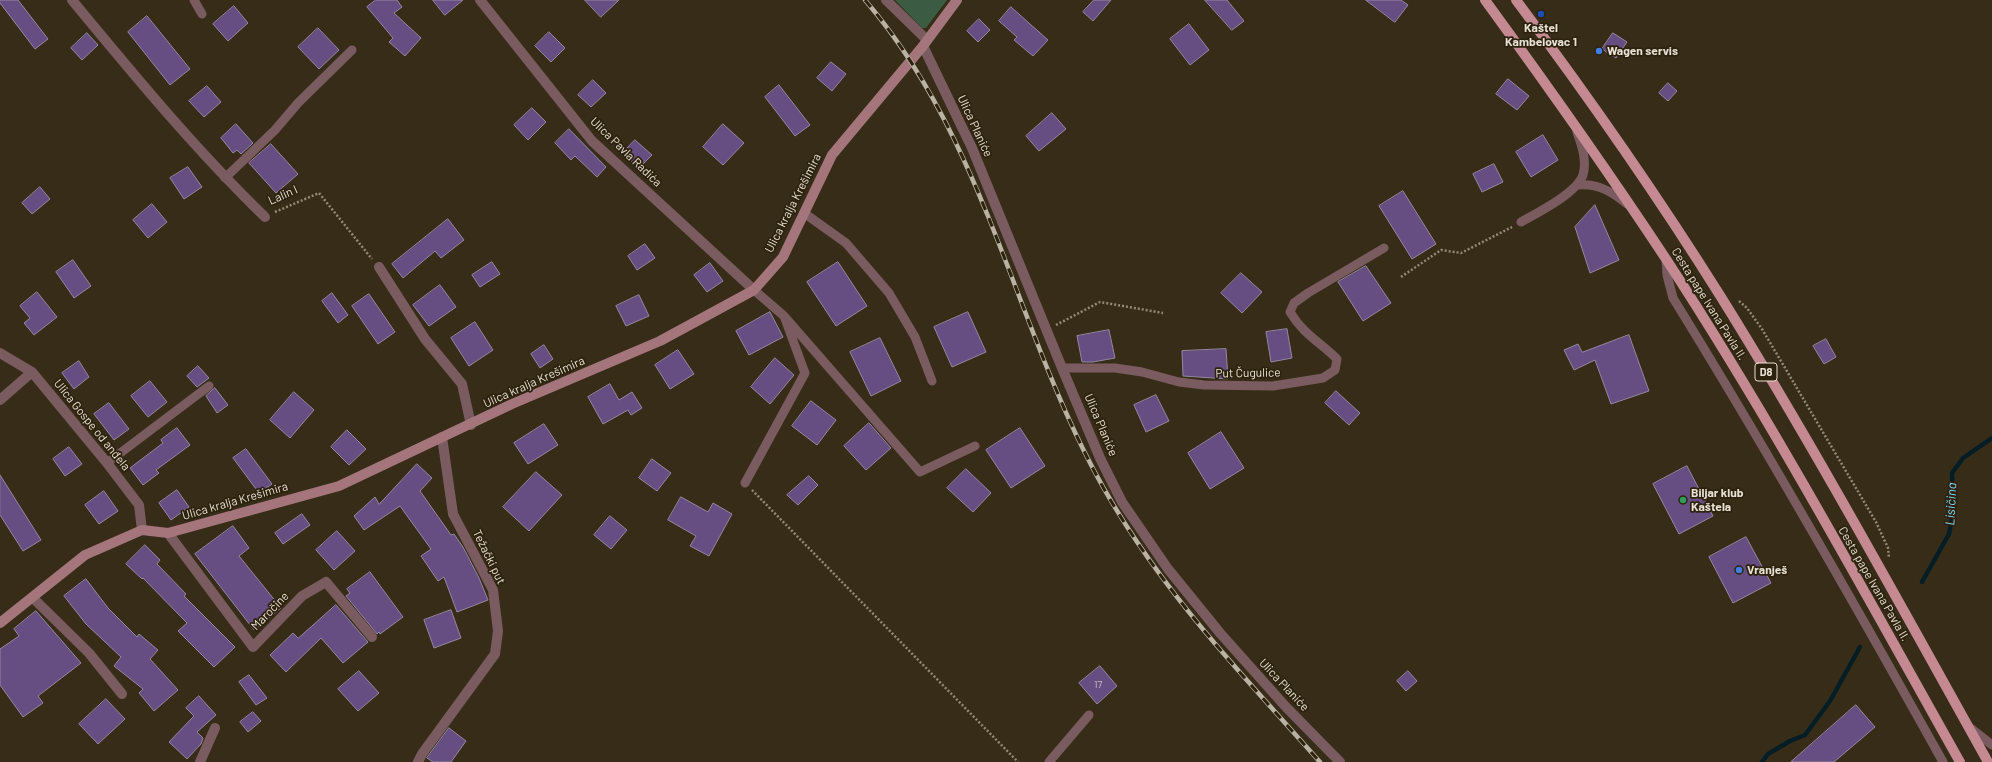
<!DOCTYPE html>
<html>
<head>
<meta charset="utf-8">
<style>
  body { margin:0 }
  canvas { display:block; background:#372c17 }
</style>
</head>
<body>
<canvas width="1992" height="762"></canvas>
<script>
const c = document.querySelector('canvas').getContext('2d');
c.lineJoin = 'round';
function fillPath(path, color) { c.fillStyle = color; c.fill(path, 'evenodd'); }
function trace(path, color, width, dash) { c.strokeStyle = color; c.lineWidth = width; c.lineCap = dash ? 'butt' : 'round'; c.setLineDash(dash || []); c.stroke(path); }
function drawText(font, color, halo, rows, align = 'center') {
  c.font = font + ' Barlow,sans-serif'; c.lineWidth = 3.5; c.setLineDash([]); c.textBaseline = 'middle'; c.strokeStyle = halo; c.fillStyle = color; for (const [text, x, y, turn = 0] of rows) {
    c.save(); c.translate(x, y); c.rotate((+turn || 0) * Math.PI / 180); c.textAlign = isNaN(turn) ? turn : align; if (halo) c.strokeText(text, 0, 0); c.fillText(text, 0, 0); c.restore();
  }
}
fillPath(new Path2D(`
  M895 0H947L926 28H922Z`), '#3b5c43');
trace(new Path2D(`
  M1922 582 1949 534 1953 513 1952 473 1963 458 1992 438
  M1762 762 1768 754 1790 741 1805 735 1830 701 1860 647`), '#051e26', 4.5);
const building = new Path2D(`
  M0 0H18L48 39 35 49 0 3Z
  M376 0H397L402 7 394 13 421 38 405 56 389 42 393 38 367 7Z
  M433 0H463L445 15Z
  M585 0H619L601 17Z
  M1094 0H1111L1093 21 1083 12Z
  M1205 0H1227L1244 21 1232 30Z
  M1366 0H1401L1408 5 1395 22Z
  M234 6 248 23 228 41 213 24Z
  M1011 7 1048 40 1033 56 1014 40 1017 37 999 21Z
  M147 16 190 69 170 85 128 32Z
  M979 19 990 30 978 42 967 31Z
  M1189 24 1209 50 1190 65 1170 39Z
  M318 28 339 50 319 69 298 47Z
  M549 32 565 48 551 62 535 46Z
  M87 33 98 45 82 60 71 48Z
  M1613 33 1627 42 1616 58 1602 49Z
  M831 62 846 74 832 91 817 78Z
  M1508 79 1529 96 1517 110 1496 94Z
  M593 80 606 93 591 107 578 95Z
  M1668 83 1677 91 1668 101 1659 93Z
  M779 85 810 125 795 136 765 97Z
  M207 86 221 102 204 117 189 101Z
  M532 108 546 122 528 140 514 125Z
  M1052 113 1066 129 1039 151 1026 136Z
  M236 124 253 143 241 154 237 150 233 153 221 138Z
  M723 124 744 143 723 165 703 147Z
  M569 129 606 167 597 177 575 156 571 160 555 143Z
  M1543 135 1558 160 1531 177 1516 152Z
  M635 140 652 155 639 168 623 153Z
  M271 144 298 174 276 193 249 163Z
  M1494 164 1503 182 1482 192 1473 174Z
  M188 167 202 187 184 199 170 178Z
  M40 187 50 199 32 214 22 203Z
  M1403 191 1436 244 1412 259 1379 206Z
  M152 204 167 222 148 238 133 220Z
  M1595 205 1619 260 1590 273 1575 227Z
  M448 219 464 240 441 258 435 251 403 278 392 264Z
  M645 244 655 258 637 270 628 256Z
  M73 260 91 286 74 298 56 272Z
  M492 262 500 274 480 287 472 275Z
  M838 262 867 306 836 326 807 282Z
  M710 263 723 281 707 292 694 275Z
  M1366 266 1391 303 1363 321 1338 282Z
  M1241 273 1262 292 1242 313 1221 293Z
  M440 285 456 307 429 326 413 305Z
  M37 292 57 317 34 335 24 323 30 318 20 306Z
  M332 293 348 315 338 323 322 301Z
  M369 294 395 332 378 344 352 306Z
  M639 295 649 316 626 326 616 306Z
  M770 312 783 337 749 355 736 331Z
  M968 312 986 352 952 367 934 327Z
  M475 322 493 350 469 366 451 338Z
  M1287 329 1292 358 1271 362 1266 332Z
  M1109 330 1115 358 1093 362H1082L1077 336Z
  M1629 335 1649 391 1611 404 1595 360 1574 370 1564 350 1578 344 1582 352Z
  M880 338 901 381 871 396 850 352Z
  M1826 339 1836 357 1824 364 1813 346Z
  M544 345 553 359 540 368 531 354Z
  M1226 349 1228 379 1183 376 1182 351Z
  M678 350 694 374 670 389 655 365Z
  M775 358 794 375 770 404 751 387Z
  M79 361 89 377 74 389 62 373Z
  M198 366 209 378 197 387 187 376Z
  M150 381 167 402 148 417 131 396Z
  M610 384 619 400 632 392 642 408 631 415 628 410 603 424 588 397Z
  M215 388 228 405 217 413 206 396Z
  M1336 391 1360 413 1349 425 1325 403Z
  M294 392 314 410 290 438 270 420Z
  M1156 395 1169 421 1146 432 1134 405Z
  M811 401 836 420 817 445 792 426Z
  M109 403 129 429 114 440 94 414Z
  M869 423 891 448 866 470 844 446Z
  M544 424 558 445 528 464 514 443Z
  M177 428 190 445 156 470 159 473 143 485 130 468 163 443 161 440Z
  M1020 428 1045 466 1011 488 986 450Z
  M347 430 366 449 349 465 331 447Z
  M1221 432 1244 468 1210 489 1188 453Z
  M69 447 82 464 65 476 53 459Z
  M246 449 272 484 259 493 233 458Z
  M652 459 671 473 657 491 639 478Z
  M417 464 432 478 420 491 451 535 454 534 463 547 479 578 488 600 457 612 444 577 438 581 421 556 431 549 400 506 364 530 354 516 375 497 379 504Z
  M1687 466 1713 516 1679 534 1653 484Z
  M966 469 991 493 973 512 947 488Z
  M536 472 562 495 529 531 503 507Z
  M0 475 41 540 23 551 0 515Z
  M809 476 818 485 798 505 787 495Z
  M177 490 189 507 171 520 159 503Z
  M104 491 118 511 99 524 85 505Z
  M681 497 708 512 713 503 732 514 709 556 690 546 696 536 668 520Z
  M302 514 310 525 283 544 275 533Z
  M610 516 627 530 611 549 594 535Z
  M233 526 249 548 239 556 281 608 254 630 195 554Z
  M337 531 355 551 334 570 316 550Z
  M1746 537 1771 583 1733 603 1709 557Z
  M145 545 160 560 157 564 186 594 184 596 235 647 214 667 178 631 187 623 143 578 142 579 126 564Z
  M370 572 403 617 380 634 379 632 377 634 346 596 350 593 347 589Z
  M86 579 108 608 137 637 139 634 158 650 150 659 178 690 154 711 139 693 143 689 114 666 121 657 86 624 64 596Z
  M336 605 368 642 343 663 321 638 286 672 270 655 293 633 298 638Z
  M451 610 461 638 434 648 424 620Z
  M36 611 81 663 38 696 43 703 23 717 0 685V649L19 636 14 629Z
  M1100 666 1117 686 1097 704 1079 683Z
  M359 671 379 693 358 711 338 689Z
  M1408 671 1417 681 1406 691 1397 681Z
  M249 675 267 698 256 705 239 682Z
  M199 696 216 715 197 732 203 738 201 744 187 759 169 742 194 716 186 708Z
  M106 699 125 719 98 744 79 724Z
  M1856 705 1875 727 1834 762H1791Z
  M253 712 261 721 248 732 240 722Z
  M449 728 466 741 451 762H433L427 758Z`);
fillPath(building, '#664e82');
trace(building, '#9388a1', 1);
trace(new Path2D(`
  M275 212 319 193 372 259
  M1401 277 1441 250 1461 253 1512 227
  M1739 301 1747 308 1762 329 1876 522 1888 548 1889 558
  M1056 325 1100 302 1163 313
  M752 490 1018 762`), '#938a79', 2.5, [2, 2]);
trace(new Path2D(`
  M194 0 202 14
  M225 178 275 130 298 103 352 50
  M1578 185C1598 183 1612 192 1627 204
  M804 213 846 243 889 293 915 337 932 381
  M1521 222C1537 213 1577 193 1583 175 1587 161 1582 146 1577 132
  M1666 259 1667 275 1673 298C1767 450 1856 606 1943 762
  M784 316 920 472 975 446
  M1062 368H1115L1142 372 1179 382 1204 385 1273 386 1323 378 1335 370 1337 359C1320 342 1303 334 1290 312L1294 303 1308 293 1384 248
  M107 463 209 386
  M745 483 805 373 784 316 754 290
  M1968 726 1992 745
  M1049 762 1089 715`), '#7a5c60', 9);
trace(new Path2D(`
  M72 0C134 75 195 149 265 217
  M480 0 592 141 754 290
  M886 0 927 40
  M923 46 972 148 1062 368 1100 458 1122 502 1168 569 1220 633 1286 707 1340 762
  M379 267 425 339 462 384 471 425
  M0 353 32 372 107 463 139 505 142 530
  M0 400 32 372
  M168 533 253 647 302 596 326 582 372 637
  M33 598 89 653 122 694
  M200 762 215 728
  M418 762 422 754 495 654 498 631 493 590 453 514 442 437`), '#7a5c60', 10);
trace(new Path2D(`
  M0 623 85 555 142 530 168 533 339 486 512 404 660 341 754 290 783 257 832 155 923 46 957 0`), '#a4767c', 10);
trace(new Path2D(`
  M1485 0C1547 85 1608 171 1666 259 1772 421 1865 593 1960 762
  M1516 0C1588 96 1657 195 1721 297 1815 448 1901 606 1988 762`), '#c48991', 10);
const rail = new Path2D(`
  M865 0C978 132 1009 299 1084 451 1144 573 1231 662 1320 762`);
trace(rail, '#bab2a3', 4.5);
trace(rail, '#2d220d', 3, [9]);
for (const [x, y, r, color] of [
  [1541,14,4,"#1a4fb4"],
  [1599,51,4,"#3f7fe0"],
  [1683,500,4,"#2e9e5b"],
  [1739,570,4,"#3f7fe0"]
]) { const dot = new Path2D(); dot.arc(x, y, r, 0, 2 * Math.PI); c.fillStyle = color; c.fill(dot); trace(dot, '#2d220d', 1.5); }
drawText('10px', '#c8bcc0', null, [
  ["17",1098,685]
]);
for (const [x, y, w] of [
  [1766,372,22]
]) { const box = new Path2D(); box.roundRect(x - w / 2, y - 9, w, 18, 3); c.fillStyle = '#2d220d'; c.fill(box); trace(box, '#e8e1d4', 1); }
drawText('bold 11px', '#e8e1d4', null, [
  ["D8",1766,372]
]);
drawText('bold 12px', '#e8e1d4', '#2d220d', [
  ["Kaštel",1541,28,"center"],
  ["Kambelovac 1",1541,42,"center"],
  ["Wagen servis",1607,51],
  ["Biljar klub",1691,493],
  ["Kaštela",1691,507],
  ["Vranješ",1747,570]
], 'left');
drawText('12px', '#e8e1d4', '#2d220d', [
  ["Ulica Planiće",975,126,65],
  ["Ulica Pavla Radića",626,152,44],
  ["Lalin I",283,195,-24],
  ["Ulica kralja Krešimira",793,203,-63],
  ["Cesta pape Ivana Pavla II.",1709,304,58],
  ["Put Čugulice",1248,373,-1],
  ["Ulica kralja Krešimira",534,382,-24],
  ["Ulica Gospe od anđela",92,425,51],
  ["Ulica Planiće",1101,425,67],
  ["Ulica kralja Krešimira",235,501,-16],
  ["Težački put",489,557,64],
  ["Cesta pape Ivana Pavla II.",1874,584,60],
  ["Maročine",270,611,-46],
  ["Ulica Planiće",1284,685,47]
]);
drawText('italic 13px', '#82d8f5', '#2d220d', [
  ["Lisičina",1951,504,-87]
]);
</script>
</body>
</html>
